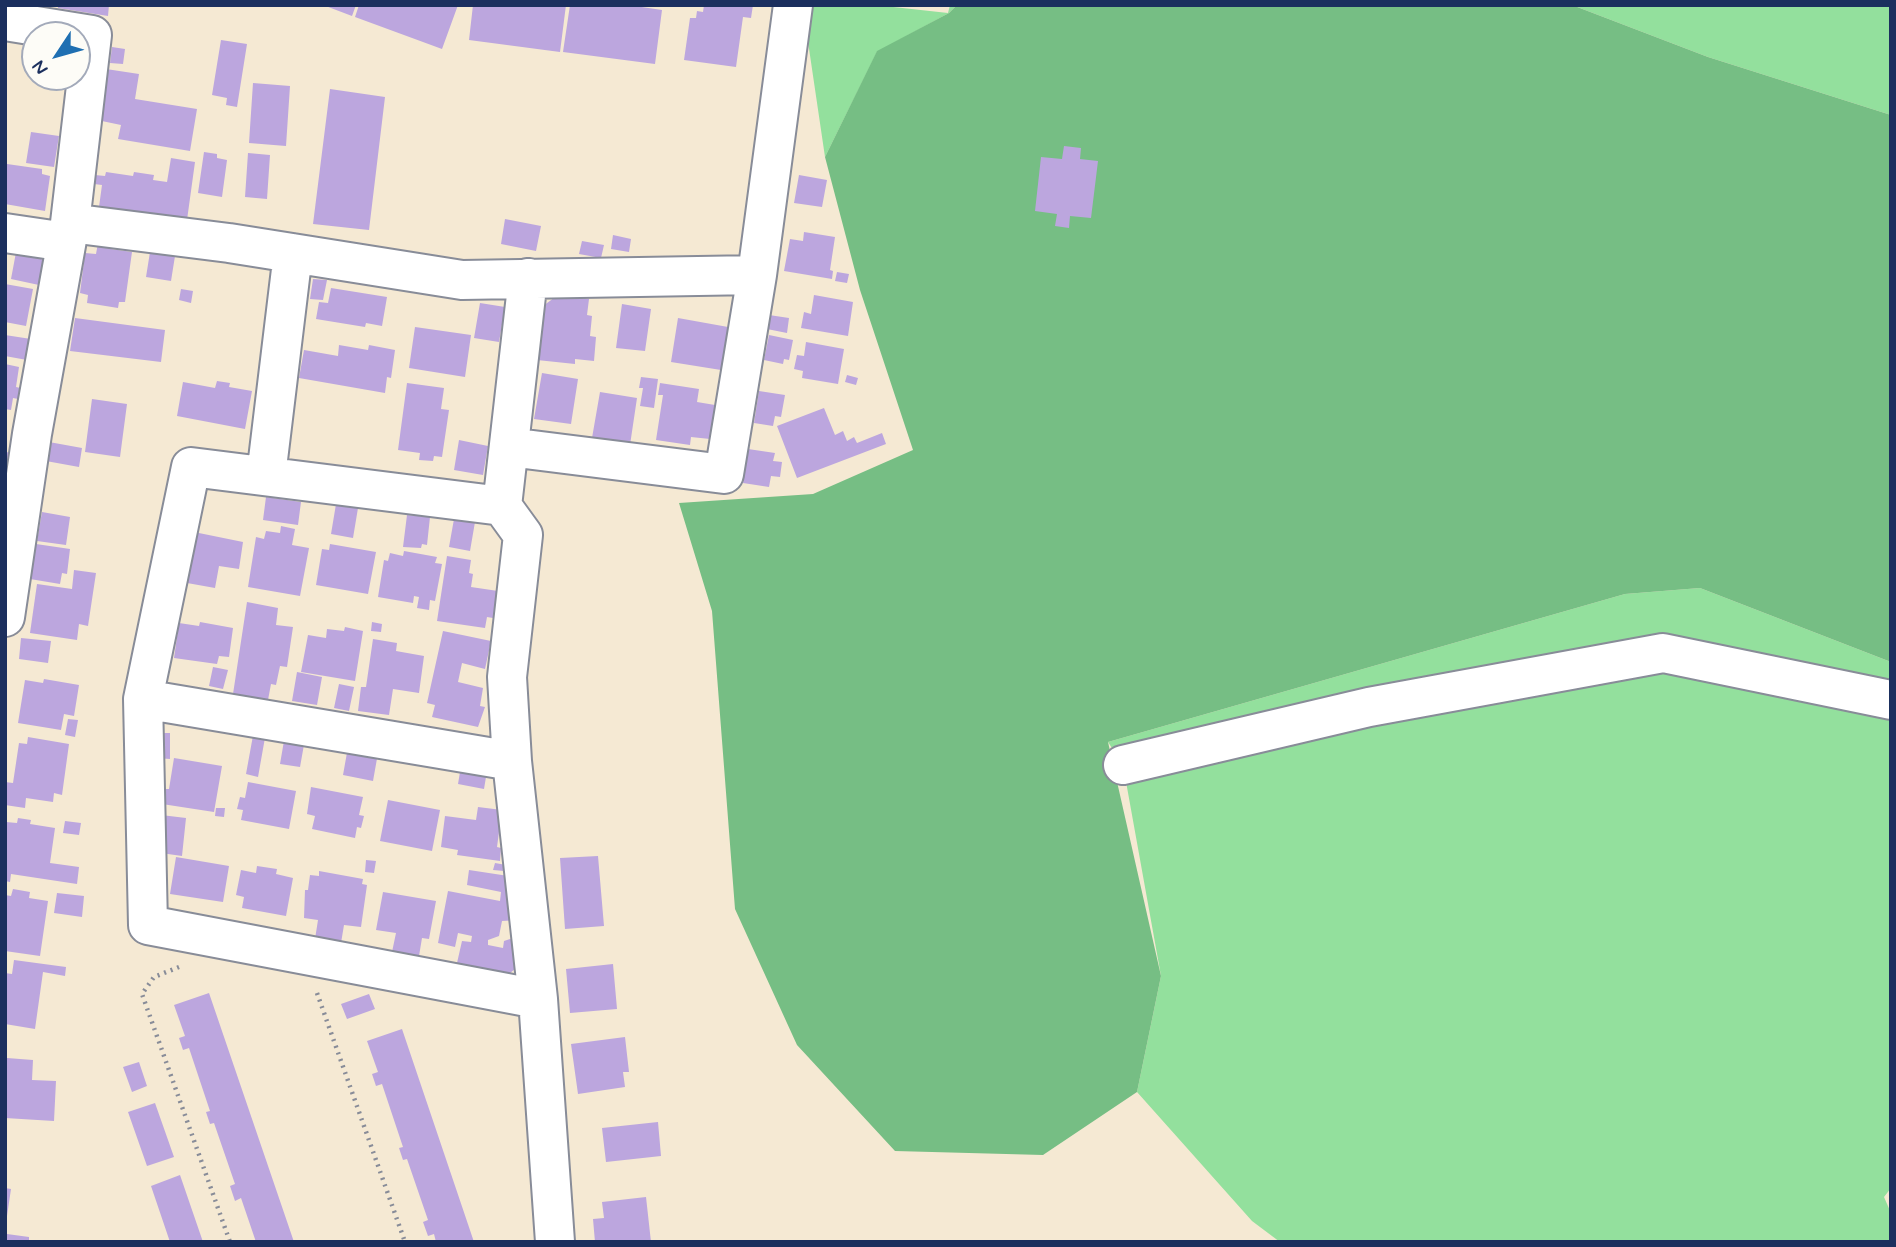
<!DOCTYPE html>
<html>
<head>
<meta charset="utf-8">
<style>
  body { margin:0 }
  #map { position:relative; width:1896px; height:1247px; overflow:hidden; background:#f5e9d3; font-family:Mynerve,sans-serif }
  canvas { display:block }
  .frame { position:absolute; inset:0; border:7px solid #1b2f5e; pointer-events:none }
  .north { position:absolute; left:21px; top:21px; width:70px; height:70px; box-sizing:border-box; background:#fdfcf7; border:2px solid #a3aaba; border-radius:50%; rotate:234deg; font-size:19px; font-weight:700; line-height:28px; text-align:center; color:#1b2f5e }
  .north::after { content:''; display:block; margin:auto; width:24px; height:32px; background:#1f6fb2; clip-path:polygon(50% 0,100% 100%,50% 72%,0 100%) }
</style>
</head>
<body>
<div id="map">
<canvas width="1896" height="1247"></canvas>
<div class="frame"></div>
<div class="north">N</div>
</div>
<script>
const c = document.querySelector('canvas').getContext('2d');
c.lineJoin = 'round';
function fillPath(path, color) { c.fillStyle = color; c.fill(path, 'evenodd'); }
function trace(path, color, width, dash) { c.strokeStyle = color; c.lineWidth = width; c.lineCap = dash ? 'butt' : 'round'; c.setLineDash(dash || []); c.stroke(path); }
fillPath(new Path2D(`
  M810 5H875L948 13 950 5H957L949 13 877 52 825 157 807 35Z
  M1572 5H1891V115L1708 57Z
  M1700 588 1891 662V1188L1884 1197 1891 1213V1242H1280L1252 1221 1137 1092 1161 976 1123 765 1108 742 1625 594Z`), '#93e09d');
fillPath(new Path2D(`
  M957 5H1572L1708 57 1891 115V662L1700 588 1625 594 1108 742 1161 976 1137 1092 1043 1155 895 1151 797 1045 735 909 712 611 679 503 813 494 913 450 860 290 825 157 877 51 949 13Z`), '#76be84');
fillPath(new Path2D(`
  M58 5H109L108 16 58 8Z
  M323 5H356L352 16Z
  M359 5H458L442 49 355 17Z
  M473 5H566L560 52 469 40Z
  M570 5H628L662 10 655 64 563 52Z
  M704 5H753L751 18 743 17 736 67 684 60 690 18H696L697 11 703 12Z
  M221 40 247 44 237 107 226 105 227 98 212 95Z
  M112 47 125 49 123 64 110 63Z
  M106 69 139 74 135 99 197 109 190 151 118 139 121 125 97 120Z
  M253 83 290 86 286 146 249 143Z
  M330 89 385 97 369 230 313 224Z
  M31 132 59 136 54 167 26 163Z
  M1064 146 1081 148 1080 159 1098 161 1091 218 1070 216 1069 228 1055 226 1057 214 1035 211 1041 157 1062 159Z
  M204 152 217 154V158L227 160 222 197 198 193Z
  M248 153 270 155 267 199 245 197Z
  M171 158 195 162 187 220 99 207 102 185 94 184 95 175 105 176 106 172 133 176 134 172 154 175 153 180 167 182Z
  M7 164 42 169V174L50 176 45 211 5 204Z
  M799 175 827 180 822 207 794 203Z
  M505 219 541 226 536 251 501 244Z
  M804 232 835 237 830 270 833 271 832 279 784 271 790 239 803 241Z
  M613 235 631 239 629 252 611 249Z
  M582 241 604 245 601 258 579 254Z
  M98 243 111 245V249L132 252 125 302H119L118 308 87 303 88 295 80 293 85 253 96 254Z
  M17 247 36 251 44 263 39 285 11 279Z
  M150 252 175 256 171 281 146 277Z
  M837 272 849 274 847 283 835 281Z
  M313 279 327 280 323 300 310 299Z
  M5 284 33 289 26 326 5 322Z
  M331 288 387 297 382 326 366 323 365 327 316 319 319 302 328 303Z
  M181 289 193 291 191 303 179 300Z
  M558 295 589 299 587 315 592 316 590 336 596 337 594 361 575 359V364L537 360 543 306Z
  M814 295 853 302 848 336 801 328 804 312 811 314Z
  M480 303 505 307 499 342 474 338Z
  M622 304 651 309 645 351 616 348Z
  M769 315 789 318 787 333 767 329Z
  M75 318 165 330 161 362 70 351Z
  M678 318 728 327 721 370 671 362Z
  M415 327 471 335 465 377 409 368Z
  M5 335 31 339 27 360 5 356Z
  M769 335 793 340 789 360 784 359 783 364 764 360Z
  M806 342 844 349 838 384 802 378 803 371 794 369 797 355 804 356Z
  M339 345 368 350 369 345 395 350 391 378 387 377 385 393 299 378 304 350 338 356Z
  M5 364 19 367 16 387 25 389 23 400 13 398 11 410 5 409Z
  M542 373 578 379 571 424 534 419Z
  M847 375 858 378 856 385 845 382Z
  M641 377 658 379 654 408 640 406 643 388H639Z
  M217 381 230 383 229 387 252 391 245 429 177 416 183 382 215 388Z
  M407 383 444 388 441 409 449 410 442 457 434 456 433 461 419 460 420 453 398 450Z
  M660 383 699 389 697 402 715 405 710 439 691 437 690 445 656 440 663 395H658Z
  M759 391 785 395 781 417 775 416 773 426 754 423Z
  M600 392 637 398 630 445 592 438Z
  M92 399 127 404 120 457 85 452Z
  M824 408 835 435 843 431 847 441 854 437 857 443 882 433 886 444 797 478 777 426Z
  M459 440 488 446 483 475 454 470Z
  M49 442 82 448 79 467 46 461Z
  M748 449 775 453 773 461 782 462 780 477 771 476 769 487 743 483Z
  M5 452 15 453 12 473H5Z
  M266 497 301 502 298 525 263 520Z
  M336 504 358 508 353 538 331 534Z
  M42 512 70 517 66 545 37 541Z
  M407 515 430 517 427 545 422 544 421 548 403 547Z
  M454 519 475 522 470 551 449 547Z
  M281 526 295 529 292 545 309 548 300 596 248 587 256 537 264 539 266 531 280 533Z
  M194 532 243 542 239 569 219 566 215 588 176 581Z
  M36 544 70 549 67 574 62 573 60 584 30 579Z
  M330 544 376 552 368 594 316 585 322 549 329 550Z
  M404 551 437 557 435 563 442 564 435 601 430 600 429 610 417 608 419 597 414 596 413 603 378 597 384 560 388 561 390 553 403 556Z
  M447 556 471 560 469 573 473 574 471 587 498 591 493 618 487 617 485 628 437 621Z
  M74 570 96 573 88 626 79 624 77 640 30 633 37 584 72 589Z
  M247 602 278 608 276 625 293 627 287 667 280 666 276 685 271 684 268 700 233 694Z
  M200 622 233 628 229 657 219 656 217 664 174 658 179 623 199 626Z
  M372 622 382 624 381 632 371 631Z
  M345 627 363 631 355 681 301 672 308 635 326 638 327 629 344 631Z
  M443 631 491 641 485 669 462 663 458 682 483 688 480 706 485 707 478 727 432 717 435 705 427 703Z
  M21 638 51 641 48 663 19 659Z
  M373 639 397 643 396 651 424 656 419 693 393 689 389 715 358 711 361 687H366Z
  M213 667 228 670 223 689 209 686Z
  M297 672 322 677 317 705 292 701Z
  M44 679 79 685 74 716 64 714 61 730 18 723 25 680 43 683Z
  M339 684 354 687 349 711 334 708Z
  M68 719 78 720 75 737 65 735Z
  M254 730 266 732 258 777 246 774Z
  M156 733H170V759L156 758Z
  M285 735 305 739 300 767 280 764Z
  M28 737 69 744 62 795 54 793 53 802 26 798 25 808 5 805V782L13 783 19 743 27 744Z
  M348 747 378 753 373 781 343 775Z
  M174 758 222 766 214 812 162 804 165 789H169Z
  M461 766 487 771 484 789 458 784Z
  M248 782 296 791 289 829 241 820 243 810 237 809 240 797 245 798Z
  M311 787 363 797 359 815 364 816 361 828 357 827 355 838 312 829 315 816 307 814Z
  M388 800 440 810 432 851 380 841Z
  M478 807 502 810 497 847 501 848 500 861 457 855 458 850 441 847 445 816 476 820Z
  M216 808H225L224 817 215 816Z
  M161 815 186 818 182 856 161 853Z
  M18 818 31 820 30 824 55 828 50 863 79 867 77 884 11 874 10 882 5 881 6 822 17 823Z
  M65 821 81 823 79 835 63 833Z
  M598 856 604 926 565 929 560 858Z
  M176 857 229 866 223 902 170 894Z
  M366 860 376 861 374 873 365 872Z
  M495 863 506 865 504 871 493 870Z
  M257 866 277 869 276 874 293 878 286 916 242 908 244 897 236 895 241 870 256 873Z
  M469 870 515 877 520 920 502 921 499 936 488 940V945L503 948 504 941 510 939 523 942 525 961 510 973 457 963 462 941 471 942 472 936 458 933 455 947 438 943 448 891 500 901 501 892 467 885Z
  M319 871 363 879 362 884 367 885 361 927 344 925 341 943 315 939 318 920 304 918 305 890H308L310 875 319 876Z
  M13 889 30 892 29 898 48 901 40 956 5 951V895L11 896Z
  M383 892 436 901 429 939 422 938 419 956 392 952 396 933 376 930Z
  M57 893 84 896 82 917 54 913Z
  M14 960 66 967 65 976 43 972 35 1029 5 1024V973L12 974Z
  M613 964 617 1009 570 1013 566 969Z
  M209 993 294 1242H256L241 1198 235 1201 230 1186 235 1184 214 1123 210 1124 206 1112 210 1111 189 1048 183 1050 179 1038 185 1036 174 1005Z
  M369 994 375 1009 347 1019 341 1004Z
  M402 1029 474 1242H436L434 1234 428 1236 423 1222 428 1220 407 1159 403 1160 399 1148 403 1147 382 1084 376 1086 372 1074 378 1072 367 1041Z
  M625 1037 629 1072H623L625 1087 578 1094 571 1044Z
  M7 1058 33 1060 32 1080 56 1081 54 1121 5 1118Z
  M139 1062 147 1086 132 1092 123 1067Z
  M155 1103 174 1157 147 1166 128 1112Z
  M658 1122 661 1156 606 1162 602 1128Z
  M180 1175 203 1242H170L151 1186Z
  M5 1188 11 1189 7 1216H5Z
  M646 1197 651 1242H595L593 1219 604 1218 602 1202Z
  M7 1234 29 1237V1242H5Z`), '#bca6de');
const minor = new Path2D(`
  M5 21 92 35 70 223 32 434 5 617
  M70 223 229 243 462 280 757 275 793 5
  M5 233 66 242
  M528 278 502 506 523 535 507 677 512 761 538 999 555 1242
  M509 447 724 474 757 275
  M266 476 293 253
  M502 506 191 467 143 699 148 925 538 999
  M143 699 512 761
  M1123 765 1369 707 1663 653 1891 700`);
trace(minor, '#888c98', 42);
trace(new Path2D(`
  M179 967 154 977 142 994 230 1242
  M317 993 405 1242`), '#888c98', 4.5, [2, 5]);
trace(minor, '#fff', 38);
</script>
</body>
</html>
